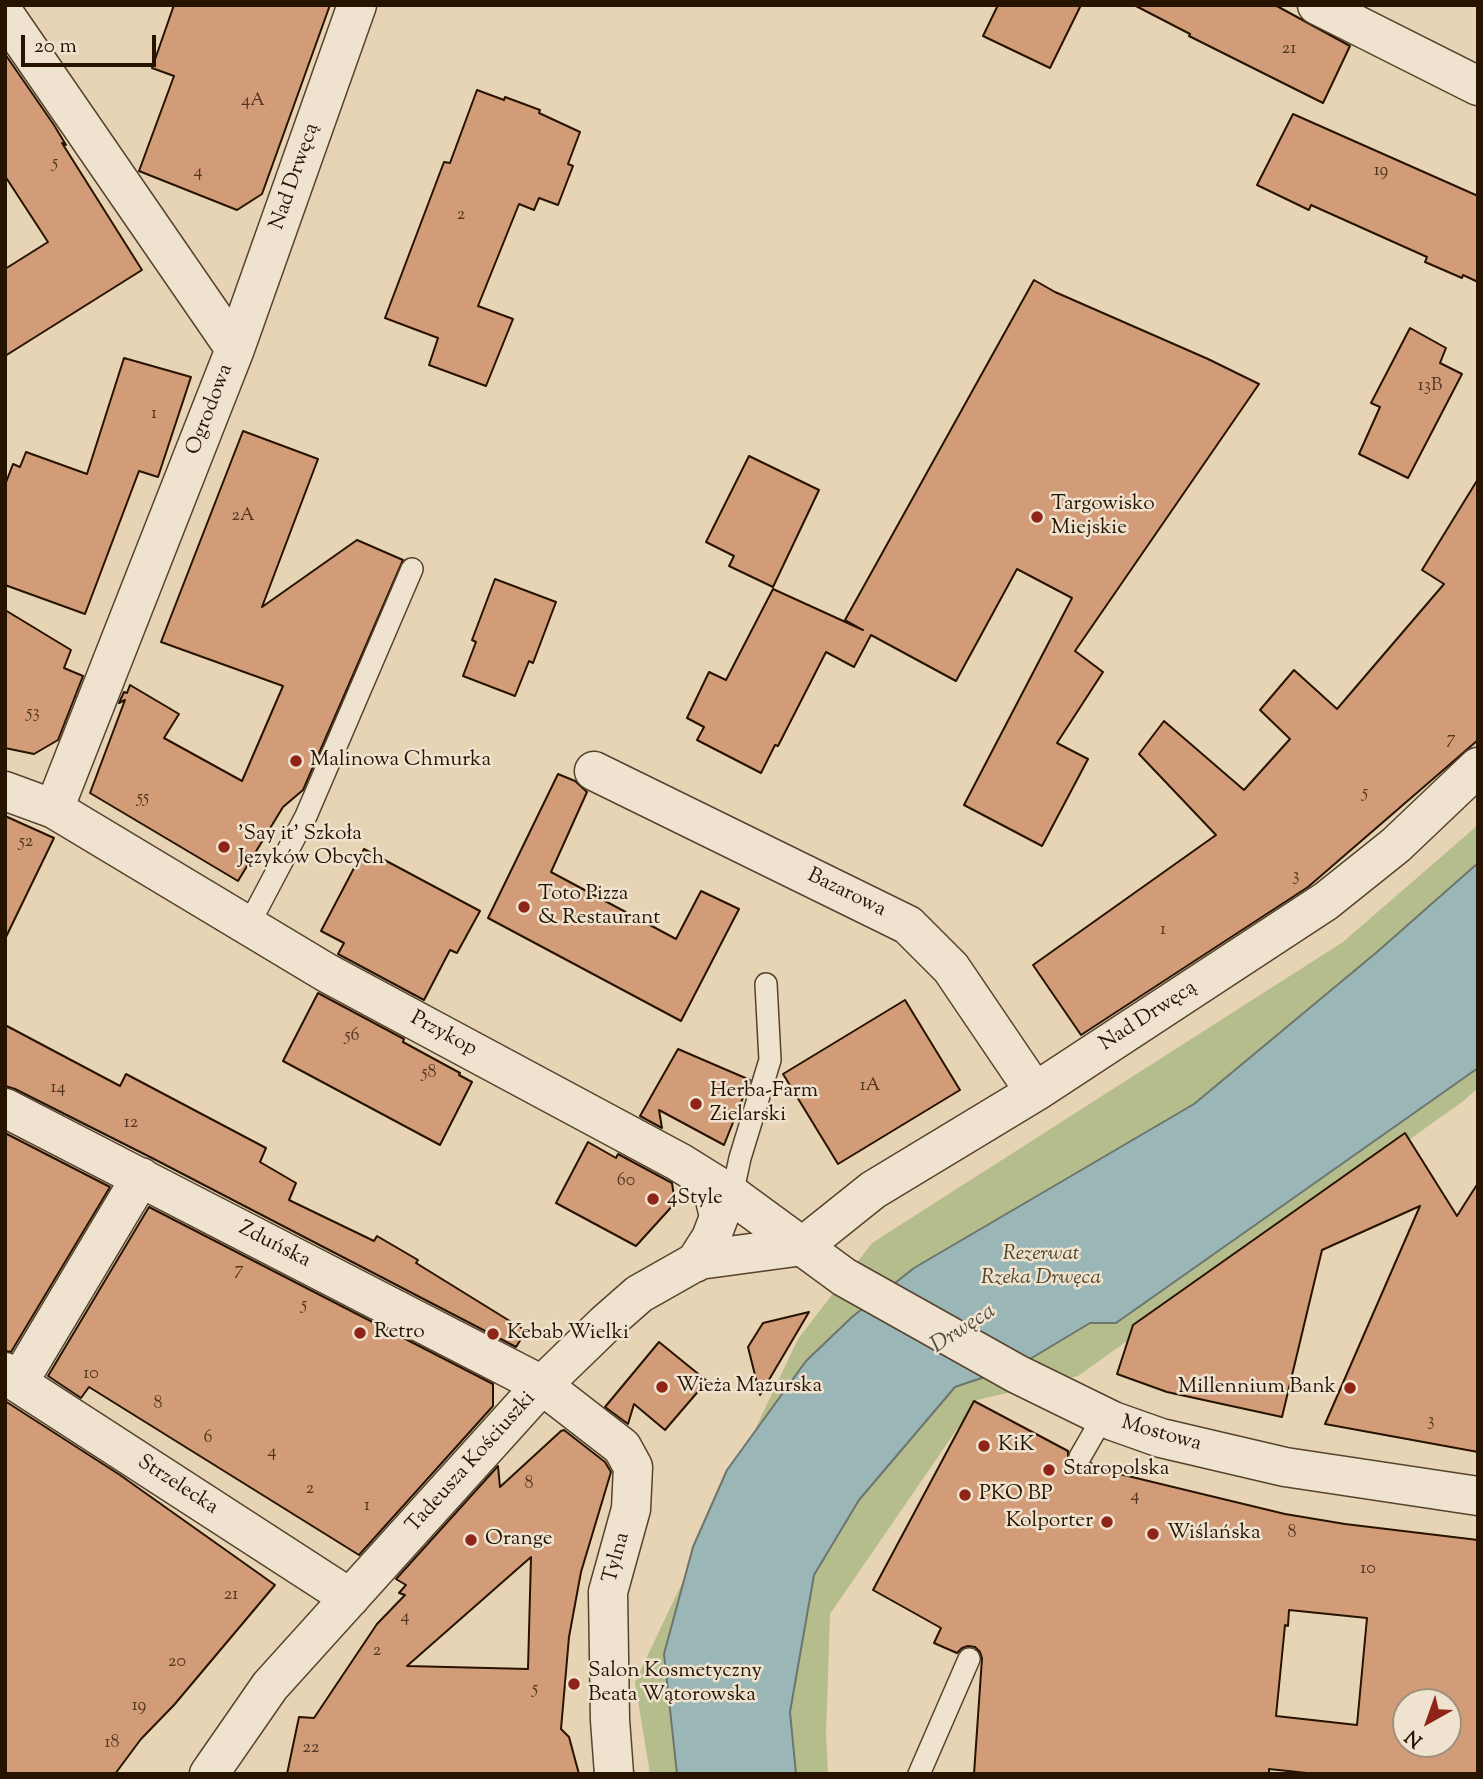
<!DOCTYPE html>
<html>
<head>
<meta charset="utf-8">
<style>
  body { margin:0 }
  #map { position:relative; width:1483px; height:1779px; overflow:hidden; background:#e6d4b5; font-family:"Sorts Mill Goudy",serif }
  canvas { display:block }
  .frame { position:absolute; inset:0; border:7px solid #261300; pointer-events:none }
  .north { position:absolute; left:1392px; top:1688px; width:70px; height:70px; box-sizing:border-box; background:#efe3cf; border:2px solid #9f907c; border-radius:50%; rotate:220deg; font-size:19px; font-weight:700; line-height:28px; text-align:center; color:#261300 }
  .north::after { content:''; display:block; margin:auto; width:24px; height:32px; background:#8f2418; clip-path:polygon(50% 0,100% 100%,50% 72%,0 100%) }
  .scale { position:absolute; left:21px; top:35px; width:135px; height:32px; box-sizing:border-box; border:4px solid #261300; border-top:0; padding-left:9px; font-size:21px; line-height:24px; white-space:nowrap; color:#261300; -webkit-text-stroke:5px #efe3cf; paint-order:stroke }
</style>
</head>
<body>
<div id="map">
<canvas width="1483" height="1779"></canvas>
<div class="frame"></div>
<div class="north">N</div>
<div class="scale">20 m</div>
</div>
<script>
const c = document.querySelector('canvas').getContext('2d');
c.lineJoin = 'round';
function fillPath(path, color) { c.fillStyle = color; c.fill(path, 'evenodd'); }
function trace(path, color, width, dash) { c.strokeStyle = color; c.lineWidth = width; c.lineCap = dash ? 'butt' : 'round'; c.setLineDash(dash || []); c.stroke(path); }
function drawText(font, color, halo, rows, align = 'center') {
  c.font = font + ' "Sorts Mill Goudy",serif'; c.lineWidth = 5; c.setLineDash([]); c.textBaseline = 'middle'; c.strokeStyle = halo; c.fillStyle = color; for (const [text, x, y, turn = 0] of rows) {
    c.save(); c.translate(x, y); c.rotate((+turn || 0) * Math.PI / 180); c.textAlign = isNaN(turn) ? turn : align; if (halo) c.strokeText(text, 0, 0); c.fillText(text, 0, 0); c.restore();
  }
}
fillPath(new Path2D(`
  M1478 825V1088L1462 1102 1078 1376 977 1400 830 1614 826 1733 828 1774H650L635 1682 798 1339 872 1243 1343 942Z`), '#b5bd8d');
const water = new Path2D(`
  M1478 863V1068L1116 1323H1090L1020 1365 955 1387 859 1500 814 1575 790 1712 796 1774H677L664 1654 693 1547 727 1470 806 1361 852 1317 914 1268 1194 1104 1377 952Z`);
fillPath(water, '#9ab6b7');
trace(water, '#6c756e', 2);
const building = new Path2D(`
  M174 5H330L262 194 237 210 139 171 174 76 152 68Z
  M998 5H1081L1050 68 983 36Z
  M1134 5H1275L1350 46 1323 103 1189 36 1190 34Z
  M5 54 54 125 66 145 62 143 142 270 5 356V269L48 242 5 176Z
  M477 90 504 100 505 97 540 110 539 113 580 132 568 164 573 166 558 205 539 198 534 210 519 204 478 306 513 319 486 386 429 365 438 338 385 318 444 162 450 163Z
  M1293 114 1478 196V282L1463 275 1462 278 1425 262 1427 257 1311 205 1309 210 1257 185Z
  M1034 280 1055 292 1208 359 1259 384 1075 651 1103 672 1057 743 1088 759 1042 846 964 805 1072 598 1017 569 956 681 871 635 854 667 826 652 778 746 775 745 761 773 697 740 704 727 687 718 709 672 726 680 773 589 863 630 845 620Z
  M1410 328 1446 348 1440 363 1462 374 1408 478 1359 454 1380 407 1371 403Z
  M124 358 191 377 158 477 139 471 85 614 5 585V485L13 464 20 467 26 452 87 474Z
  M243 431 318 459 262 607 357 540 403 560 303 790 283 807 238 881 90 793 125 700 119 703 124 692 127 693 130 685 179 714 164 738 242 781 283 686 161 642Z
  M749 456 819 490 773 587 729 566 734 556 706 542Z
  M1478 479V740L1308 887 1081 1035 1033 965 1216 835 1139 754 1164 721 1244 790 1290 739 1260 710 1294 670 1337 709 1444 584 1422 570Z
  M495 579 556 602 533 663 529 661 515 696 463 676 476 642 472 640Z
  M5 610 71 650 64 668 83 676 58 740 34 754 5 748Z
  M558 774 575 781 587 792 551 872 676 939 701 891 739 909 681 1021 488 918Z
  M5 816 54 838 5 939Z
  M364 849 480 911 457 953 450 950 424 1000 338 954 344 943 321 931Z
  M318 993 404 1039 403 1042 460 1073 459 1075 472 1082 440 1145 283 1061Z
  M905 1000 960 1090 838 1164 783 1074Z
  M5 1025 120 1086 126 1074 266 1148 260 1162 296 1183 289 1200 374 1241 377 1236 418 1260 416 1263 526 1331 516 1347 152 1158 15 1089 5 1086Z
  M678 1049 750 1080 724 1145 659 1110 662 1128 640 1116Z
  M5 1133 110 1187 11 1352 5 1351Z
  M1405 1133 1457 1216 1478 1183V1452L1325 1424 1420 1206 1322 1250 1282 1417 1167 1392 1117 1374 1133 1325Z
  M588 1142 616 1158 618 1154 672 1183 675 1203 636 1246 556 1203Z
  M149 1207 493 1384V1406L359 1555 89 1387 81 1398 48 1376Z
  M809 1312 760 1395 748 1347 763 1323Z
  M659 1342 707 1381 665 1430 634 1404 628 1424 605 1407Z
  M5 1401 120 1475 275 1585 174 1705 141 1739 115 1774H5Z
  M974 1401 1068 1451V1463L1074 1469H1086L1091 1463 1103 1470 1285 1514 1345 1524 1478 1540V1774H1316L1269 1769V1774H974L982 1658 980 1652 975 1647 968 1646 962 1648 957 1653 934 1643 941 1628 873 1590ZM1289 1610 1367 1618 1357 1725 1276 1716 1285 1625 1288 1626ZM1406 1702H1448V1744H1406Z
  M564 1430 605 1462 611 1472 581 1572 569 1637 561 1729 569 1737 579 1774H287L299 1717 314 1718 377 1624 405 1595 399 1593 406 1585 396 1579 498 1466 500 1487 561 1431ZM531 1557 528 1669 407 1666Z`);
fillPath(building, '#d39c78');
trace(building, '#261300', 2);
const service = new Path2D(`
  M248 926 306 816 412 569
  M732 1195 740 1158 770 1060 766 984
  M1080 1457 1103 1417
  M919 1774 969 1659`);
const minor = new Path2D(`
  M1317 5 1478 86
  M5 15 235 349 54 809
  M235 349 357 5
  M594 771 908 925 951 968 1035 1092
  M5 791 54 809 327 973 679 1162 732 1195 844 1277 1017 1374 1113 1421 1161 1438 1285 1467 1478 1496
  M5 1108 542 1385 622 1447 633 1467 631 1509 608 1592 610 1720 614 1774
  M803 1246 873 1190 1035 1092 1326 901 1396 845 1478 767
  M695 1263 711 1238 719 1217 711 1182
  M5 1372 18 1383 350 1598
  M18 1383 141 1177
  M209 1774 270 1686 542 1385 606 1323 639 1294 699 1260 803 1246`);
trace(service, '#56432d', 24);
trace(minor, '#56432d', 41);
trace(service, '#efe3cf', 21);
trace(minor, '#efe3cf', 38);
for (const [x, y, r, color] of [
  [1037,517,7,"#8f2418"],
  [296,761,7,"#8f2418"],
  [224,847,7,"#8f2418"],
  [524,907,7,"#8f2418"],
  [696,1104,7,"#8f2418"],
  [653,1199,7,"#8f2418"],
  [360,1333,7,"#8f2418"],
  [493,1334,7,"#8f2418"],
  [662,1387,7,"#8f2418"],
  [1350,1388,7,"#8f2418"],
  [984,1446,7,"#8f2418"],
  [1049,1470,7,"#8f2418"],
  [965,1495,7,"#8f2418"],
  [1107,1522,7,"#8f2418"],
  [1153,1534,7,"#8f2418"],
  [471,1540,7,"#8f2418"],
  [574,1684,7,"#8f2418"]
]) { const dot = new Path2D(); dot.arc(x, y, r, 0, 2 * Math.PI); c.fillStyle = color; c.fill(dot); trace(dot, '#efe3cf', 2.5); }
drawText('18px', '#51351e', null, [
  ["21",1289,50],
  ["4A",253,102],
  ["5",55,164],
  ["19",1381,172],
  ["4",198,173],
  ["2",461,216],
  ["13B",1430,387],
  ["1",154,415],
  ["2A",243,517],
  ["53",33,714],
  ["7",1451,740],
  ["5",1365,794],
  ["55",143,799],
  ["52",26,843],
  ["3",1296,877],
  ["1",1163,931],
  ["56",352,1037],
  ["58",429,1074],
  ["1A",870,1087],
  ["14",58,1089],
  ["12",131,1124],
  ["60",626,1182],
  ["7",239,1271],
  ["5",304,1306],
  ["10",91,1375],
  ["8",158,1405],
  ["3",1431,1422],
  ["6",208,1439],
  ["4",272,1453],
  ["8",529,1485],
  ["2",310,1490],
  ["4",1135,1497],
  ["1",367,1507],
  ["8",1292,1534],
  ["10",1368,1570],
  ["21",231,1596],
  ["4",405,1618],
  ["2",377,1652],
  ["20",177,1663],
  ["5",535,1690],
  ["19",139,1707],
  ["18",112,1744],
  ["22",311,1749]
]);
drawText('21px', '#261300', '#efe3cf', [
  ["Nad Drwęcą",296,177,-71],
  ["Ogrodowa",211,410,-69],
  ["Bazarowa",846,894,26],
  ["Nad Drwęcą",1149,1017,-33],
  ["Przykop",443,1035,28],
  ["Zduńska",274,1246,27],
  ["Mostowa",1161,1435,16],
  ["Tadeusza Kościuszki",472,1463,-48],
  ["Strzelecka",177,1486,33],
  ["Tylna",618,1558,-75]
]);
drawText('21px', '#261300', '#efe3cf', [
  ["Targowisko",1051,505],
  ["Miejskie",1051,529],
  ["Malinowa Chmurka",310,761],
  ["'Say it' Szkoła",238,835],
  ["Języków Obcych",238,859],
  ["Toto Pizza",538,895],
  ["& Restaurant",538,919],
  ["Herba-Farm",710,1092],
  ["Zielarski",710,1116],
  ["4Style",667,1199],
  ["Retro",374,1333],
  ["Kebab Wielki",507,1334],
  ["Wieża Mazurska",676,1387],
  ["Millennium Bank",1336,1388,"right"],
  ["KiK",998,1446],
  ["Staropolska",1063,1470],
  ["PKO BP",979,1495],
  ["Kolporter",1093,1522,"right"],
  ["Wiślańska",1167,1534],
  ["Orange",485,1540],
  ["Salon Kosmetyczny",588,1672],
  ["Beata Wątorowska",588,1696]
], 'left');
drawText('italic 21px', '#51462a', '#efe3cf', [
  ["Rezerwat",1041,1255],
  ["Rzeka Drwęca",1041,1279]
]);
drawText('italic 23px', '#4f4c40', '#efe3cf', [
  ["Drwęca",964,1330,-33]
]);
</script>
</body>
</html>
